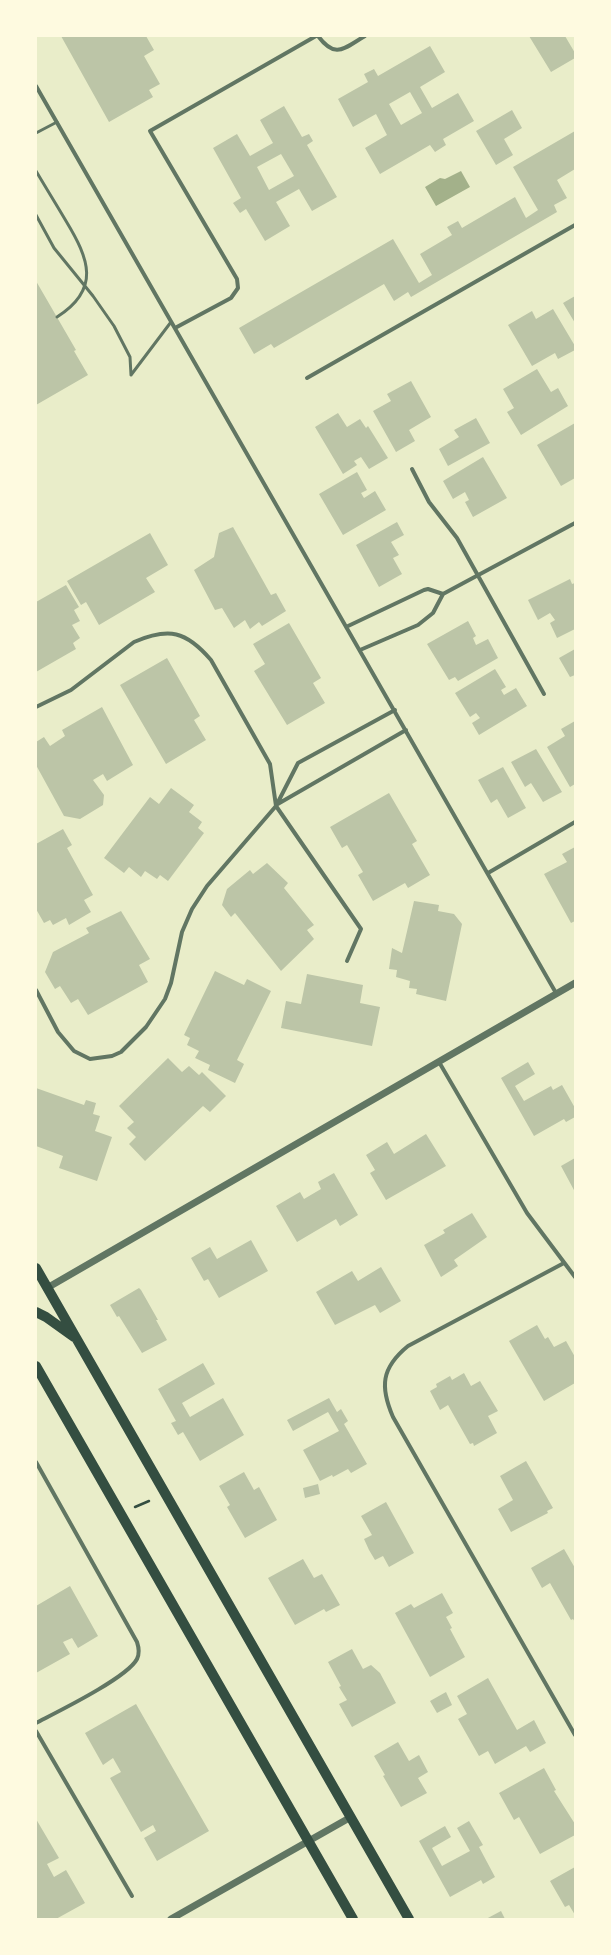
<!DOCTYPE html>
<html>
<head>
<meta charset="utf-8">
<style>
  body { margin:0 }
  #map { position:relative; width:611px; height:1955px; overflow:hidden; background:#e9edc9; font-family:"Source Sans 3",sans-serif }
  canvas { display:block }
  .frame { position:absolute; inset:0; border:37px solid #fefae0; pointer-events:none }
</style>
</head>
<body>
<div id="map">
<canvas width="611" height="1955"></canvas>
<div class="frame"></div>
</div>
<script>
const c = document.querySelector('canvas').getContext('2d');
c.lineJoin = 'round';
function fillPath(path, color) { c.fillStyle = color; c.fill(path, 'evenodd'); }
function trace(path, color, width, dash) { c.strokeStyle = color; c.lineWidth = width; c.lineCap = dash ? 'butt' : 'round'; c.setLineDash(dash || []); c.stroke(path); }
fillPath(new Path2D(`
  M461 171 470 187 436 206 425 187 440 178 445 179Z`), '#a3b18a');
fillPath(new Path2D(`
  M61 36H146L154 50 144 56 160 84 149 90 153 97 109 122Z
  M529 36H565L575 53V58L551 72Z
  M430 46 445 72 420 87 432 108 458 93 474 121 443 139 446 145 435 152 430 145 380 174 365 148 387 135 376 114 353 127 338 99 368 82 364 74 374 69 378 76ZM410 92 422 113 401 125 389 104Z
  M284 106 302 137 309 134 313 141 307 145 337 197 312 211 299 189 276 202 290 226 265 241 246 209 240 213 233 203 241 198 213 148 237 134 250 156 273 143 260 120ZM281 154 294 176 269 190 257 167Z
  M512 110 522 128 504 139 513 155 496 165 476 131Z
  M575 131V169L557 180 567 198 554 205 557 212 411 297 408 292 394 301 384 284 274 348 271 344 254 354 239 328 393 239 419 283 432 275 420 254 452 235 447 227 458 221 462 228 515 197 526 218 538 210 513 167Z
  M36 281 76 350 74 351 88 375 36 405Z
  M575 296V323L563 303Z
  M553 309 575 346V350L558 359 555 353 532 366 508 325 532 311 536 319Z
  M537 369 551 392 558 388 568 406 521 435 507 412 514 408 503 389Z
  M411 381 431 417 409 430 415 441 396 452 373 411 391 401 387 394Z
  M338 413 347 427 360 419 366 428 368 426 388 458 369 469 361 457 354 461 357 465 343 474 315 427Z
  M476 418 490 443 448 466 439 449 459 437 454 430Z
  M575 423V478L561 486 537 445Z
  M483 457 507 498 473 517 465 502 469 500 465 492 453 499 443 481Z
  M357 472 367 490 361 493 364 498 375 491 386 510 343 535 319 494Z
  M397 522 404 535 391 542 399 555 393 558 402 574 379 587 356 545Z
  M233 527 271 595 276 593 286 611 262 626 259 622 250 629 245 620 234 628 222 608 215 610 194 570 214 557 219 533Z
  M150 533 168 565 146 578 155 592 99 625 86 602 81 605 67 581Z
  M570 579 572 584 575 583V629L557 638 550 623 555 620 550 613 538 620 528 600Z
  M66 585 79 607 74 610 80 621 72 625 80 638 73 643 76 649 36 672V602Z
  M468 621 476 636 473 638 476 645 488 639 498 658 458 681 455 677 449 680 427 644Z
  M289 623 321 678 313 683 325 703 287 725 254 671 265 664 253 644Z
  M575 649V675L570 677 559 658Z
  M167 658 200 716 194 720 206 740 166 764 120 685Z
  M495 669 506 687 501 690 504 695 516 688 527 706 479 735 472 723 480 718 476 713 470 717 455 693Z
  M102 707 133 765 107 781 103 774 93 780 104 795 103 805 80 819 64 816 36 765V742L44 737 50 746 65 736 62 730Z
  M575 721V784L570 787 547 747 565 736 561 729Z
  M536 749 562 792 543 802 531 783 525 787 511 762Z
  M503 767 526 808 508 818 497 799 491 803 478 780Z
  M171 788 194 805 189 812 202 822 198 828 204 833 168 881 160 875 157 879 145 871 141 877 129 867 124 873 104 858 150 797 159 804Z
  M389 793 417 841 412 844 430 875 408 888 405 883 373 901 358 875 363 872 347 845 342 848 330 827Z
  M63 829 72 845 67 848 93 895 84 900 91 912 69 925 66 918 53 925 50 920 44 923 36 909V844Z
  M575 847V921L571 923 544 874 567 862 562 854Z
  M267 863 288 883 284 888 314 925 307 930 314 939 281 971 235 913 231 917 222 905 227 889 250 870 253 874Z
  M414 901 439 905 438 911 454 914 462 924 446 1001 416 994 417 989 409 988 410 981 396 977 397 970 389 969 392 948 402 953Z
  M121 911 150 959 139 965 148 982 88 1015 78 999 71 1003 60 986 55 989 45 972 53 952 89 933 86 928Z
  M215 971 244 985 247 979 271 991 237 1060 244 1064 235 1083 208 1070 210 1065 195 1058 199 1051 187 1045 190 1038 184 1035Z
  M307 974 363 985 360 1003 380 1007 372 1046 281 1028 286 1001 301 1004Z
  M168 1058 182 1072 189 1066 199 1075 202 1072 226 1096 210 1112 203 1106 145 1161 129 1144 136 1137 127 1128 134 1122 119 1106Z
  M528 1062 535 1074 515 1086 524 1101 551 1086 553 1090 562 1085 575 1108V1117L566 1122 564 1119 534 1136 501 1078Z
  M36 1088 84 1105 86 1100 96 1103 93 1114 100 1116 95 1131 112 1137 97 1181 59 1168 63 1156 36 1146Z
  M426 1134 446 1166 386 1200 370 1173 375 1170 366 1155 387 1142 394 1154Z
  M575 1158V1192L561 1166Z
  M334 1173 358 1215 340 1226 336 1219 297 1242 276 1206 300 1192 304 1199 321 1189 318 1182Z
  M472 1213 487 1237 454 1260 458 1266 441 1277 424 1245 445 1233 443 1230Z
  M251 1240 268 1271 219 1298 208 1279 204 1281 191 1258 210 1247 217 1259Z
  M381 1267 401 1301 380 1313 375 1305 335 1325 316 1292 352 1271 358 1281Z
  M139 1288 141 1290 158 1320H156L167 1340 142 1353 119 1316 117 1317 110 1305Z
  M537 1325 545 1339 548 1337 554 1347 566 1341 575 1357V1383L544 1401 509 1341Z
  M203 1363 215 1384 182 1403 190 1417 223 1398 244 1435 200 1461 183 1432 178 1435 171 1423 176 1421 158 1389Z
  M464 1373 471 1386 480 1381 498 1411 488 1416 497 1433 474 1446 473 1443 470 1444 448 1405 440 1410 430 1391 437 1387 436 1384 450 1376 452 1380Z
  M329 1398 337 1412 341 1409 348 1421 344 1424 367 1464 351 1473 348 1469 333 1477 332 1475 320 1481 303 1450 339 1431 328 1412 293 1431 287 1420Z
  M526 1461 553 1508 547 1511 548 1513 511 1532 498 1509 513 1500 500 1476Z
  M244 1472 254 1490 259 1487 277 1520 245 1538 227 1507 230 1505 219 1486Z
  M318 1484 320 1494 305 1498 303 1488Z
  M386 1502 414 1553 389 1567 383 1556 375 1560 369 1550 364 1539 372 1535 361 1516Z
  M564 1549 575 1568V1622L573 1619 571 1620 550 1583 542 1588 531 1568Z
  M303 1559 314 1578 322 1574 340 1605 326 1612 324 1609 295 1625 268 1578Z
  M70 1586 98 1636 78 1648 72 1638 63 1642 70 1654 36 1673V1606Z
  M442 1593 453 1613 446 1617 452 1628 450 1629 465 1657 430 1677 395 1613 411 1604 414 1608Z
  M352 1649 363 1669 371 1665 380 1673 396 1703 352 1727 339 1704 347 1700 339 1687 341 1686 328 1662Z
  M488 1678 517 1730 534 1720 546 1743 530 1752 526 1746 495 1764 488 1751 479 1756 458 1719 467 1714 457 1696Z
  M446 1692 452 1705 437 1713 430 1701Z
  M136 1704 209 1831 157 1861 144 1838 156 1831 153 1825 141 1832 110 1778 121 1772 113 1758 103 1765 85 1733Z
  M398 1742 409 1761 419 1755 428 1772 418 1778 427 1793 401 1807 383 1776 385 1775 374 1756Z
  M544 1768 556 1790 554 1791 575 1824V1835L540 1854 519 1817 514 1820 499 1793Z
  M36 1819 59 1858 47 1864 54 1877 66 1870 85 1903 56 1919H36Z
  M469 1821 483 1845 479 1847 495 1877 483 1884 481 1880 450 1897 419 1841 445 1826 451 1837 432 1848 442 1866 470 1851 457 1828Z
  M575 1867V1915L569 1905 565 1907 550 1881Z
  M501 1911 505 1919H486Z`), '#bcc5a7');
trace(new Path2D(`
  M135 1507 149 1501`), '#344e41', 2.5);
trace(new Path2D(`
  M36 133 57 122
  M36 171C46 188 56 204 66 221 89 259 101 289 57 317
  M36 215 54 248 93 296 114 326 130 357 131 375
  M131 375 171 322`), '#617663', 3);
trace(new Path2D(`
  M318 36C336 60 344 48 365 36
  M36 86 556 993
  M175 328 231 298 238 288 237 279 150 131 316 36
  M307 378 575 225
  M412 469 429 502 457 538 544 694
  M346 627 424 590 428 589 443 594
  M360 650 418 625 433 613 443 594 575 523
  M36 707 71 690 134 642C169 627 186 631 211 660L270 764 276 806 361 929 347 961
  M276 805 406 730
  M488 873 575 822
  M36 990 58 1032 74 1051 90 1059 112 1056 121 1052 146 1027 165 999 171 983 182 932 192 909 207 886 276 806 298 763 395 710
  M439 1062 527 1213 575 1277
  M564 1263 408 1346C381 1368 380 1387 393 1417L575 1735
  M36 1462 137 1642C139 1648 140 1653 137 1659 127 1678 57 1712 36 1723
  M36 1731 132 1896`), '#617663', 4);
trace(new Path2D(`
  M47 1288 575 983
  M171 1919 351 1817`), '#617663', 7);
trace(new Path2D(`
  M36 1268 409 1919
  M36 1312 46 1317 74 1337
  M36 1366 353 1919`), '#344e41', 10);
</script>
</body>
</html>
